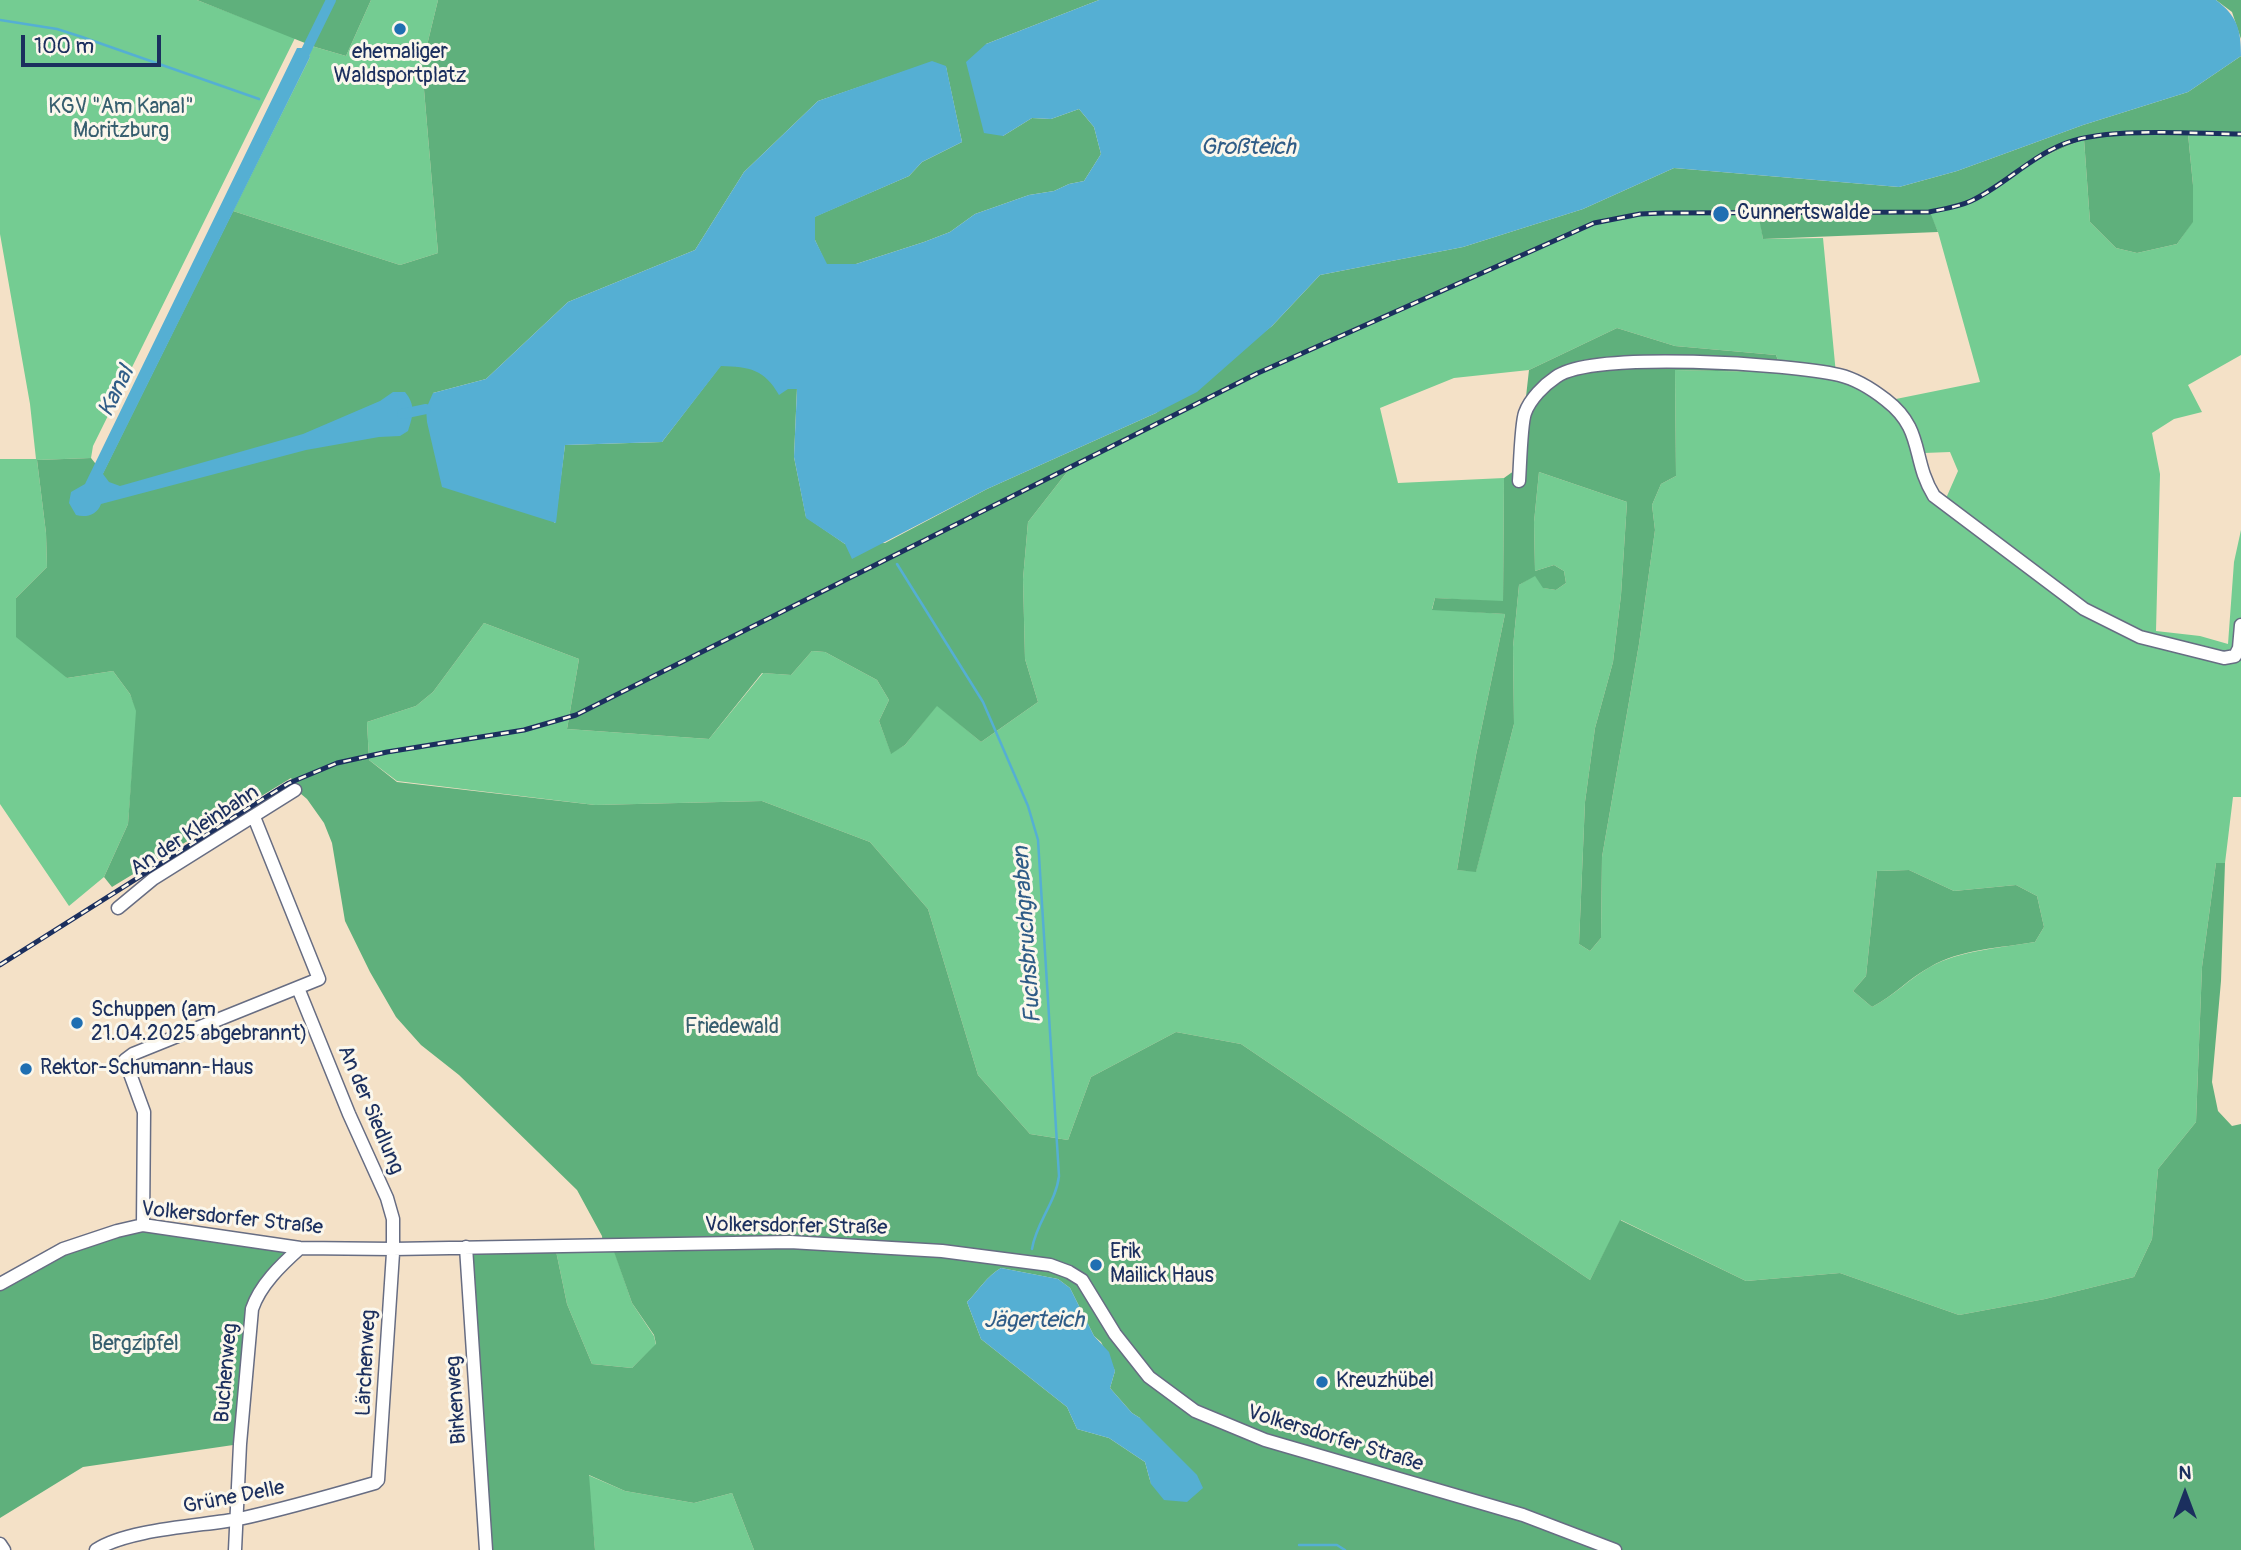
<!DOCTYPE html>
<html>
<head>
<meta charset="utf-8">
<style>
  body { margin:0 }
  #map { position:relative; width:2241px; height:1550px; overflow:hidden; background:#f4e1c7; font-family:Pangolin,sans-serif }
  canvas { display:block }
  .north { position:absolute; left:2150px; top:1459px; width:70px; height:70px; -webkit-text-stroke:5px #fbf7ec; paint-order:stroke; rotate:0deg; font-size:19px; font-weight:700; line-height:28px; text-align:center; color:#1b2f5e }
  .north::after { content:''; display:block; margin:auto; width:24px; height:32px; background:#1b2f5e; clip-path:polygon(50% 0,100% 100%,50% 72%,0 100%) }
  .scale { position:absolute; left:21px; top:35px; width:140px; height:32px; box-sizing:border-box; border:4px solid #1b2f5e; border-top:0; padding-left:9px; font-size:21px; line-height:24px; white-space:nowrap; color:#1b2f5e; -webkit-text-stroke:5px #fbf7ec; paint-order:stroke }
</style>
</head>
<body>
<div id="map">
<canvas width="2241" height="1550"></canvas>
<div class="north">N</div>
<div class="scale">100 m</div>
</div>
<script>
const c = document.querySelector('canvas').getContext('2d');
c.lineJoin = 'round';
function fillPath(path, color) { c.fillStyle = color; c.fill(path, 'evenodd'); }
function trace(path, color, width, dash) { c.strokeStyle = color; c.lineWidth = width; c.lineCap = dash ? 'butt' : 'round'; c.setLineDash(dash || []); c.stroke(path); }
function drawText(font, color, halo, rows, align = 'center') {
  c.font = font + ' Pangolin,sans-serif'; c.lineWidth = 6; c.setLineDash([]); c.textBaseline = 'middle'; c.strokeStyle = halo; c.fillStyle = color; for (const [text, x, y, turn = 0] of rows) {
    c.save(); c.translate(x, y); c.rotate((+turn || 0) * Math.PI / 180); c.textAlign = isNaN(turn) ? turn : align; if (halo) c.strokeText(text, 0, 0); c.fillText(text, 0, 0); c.restore();
  }
}
fillPath(new Path2D(`
  M0 0H197L295 38 93 446 91 458 37 460 46 533 47 567 16 598 67 678 113 671 130 694 137 711 128 824 104 877 69 906 0 804V459H36L30 404 0 234Z
  M371 0H438L422 66 438 253 400 265 233 211 310 57 308 48 315 47 346 56Z
  M2188 134H2241V355L2188 385 2202 412 2174 419 2152 433 2160 474 2156 631 2200 636 2228 644 2234 562 2241 530V797H2233L2225 863H2216L2202 967 2196 1122 2158 1169 2152 1239 2134 1277 2045 1299 1959 1315 1840 1273 1746 1281 1621 1220 1590 1280 1241 1044 1176 1032 1091 1077 1068 1140 1030 1134 978 1075 928 909 870 842 762 801 595 805 397 781 369 760 367 722 416 706 433 692 484 623 579 659 567 729 709 739 763 673 791 675 812 651 825 652 877 680 889 700 879 721 891 753 905 745 937 705 981 742 1038 702 1025 659 1023 579 1028 522 1071 467 1293 356 1571 232C1632 208 1695 213 1759 213L1763 239 1823 238 1836 374 1839 381 1866 391 1907 424 1913 437 1922 483 1939 504 1941 498 1947 496 1958 471 1950 452 1924 453 1912 421 1891 400 1980 382 1938 232 1929 212 1969 202 1987 192 2031 162 2084 139 2090 222 2116 248 2137 253 2177 244 2193 221V185ZM1617 328 1675 346 1776 355 1781 368 1758 372 1675 370 1676 476 1661 484 1652 505 1655 530 1639 644 1602 857 1601 938 1590 951 1579 944 1585 802 1595 728 1613 662 1621 595 1627 502 1539 472 1534 522 1535 571 1554 565 1564 571 1566 583 1556 590 1544 588 1535 575 1519 585 1513 647 1514 724 1476 871 1457 870 1476 755 1505 614 1432 609 1435 598 1503 602 1504 478 1398 483 1380 408 1454 378 1529 370ZM1909 870 1954 891 2016 885 2037 896 2044 927 2035 942C2001 948 1960 950 1930 967 1910 978 1895 995 1872 1007L1853 991 1866 976 1877 871Z
  M614 1250 632 1303 654 1336 656 1345 632 1368 592 1364 567 1304 556 1251Z
  M588 1475 625 1491 694 1503 732 1493 754 1550H595Z`), '#74cc92');
fillPath(new Path2D(`
  M197 0H371L346 56 315 47Z
  M438 0H1099L986 44 1003 136 1032 118 1051 119 1079 109 1094 127 1101 154 1084 181 1069 184 1054 191 1029 195 975 214 950 232 924 242 856 264H826L815 240 814 217 909 176 922 162 962 142 946 67 932 62 818 101 744 172 695 250 568 302 486 379 433 393 555 523 565 445 662 442 721 365 750 367 788 389 797 388 794 457 806 517 845 544 885 543 987 489 1156 413 1272 326 1320 275 1463 247 1583 209 1674 168 1899 187 1957 171 2083 125 2188 92 2241 56V134H2188L2193 185V222L2177 244 2137 253 2116 248 2090 222 2084 139 2031 162 1987 192 1969 202 1930 212 1938 232 1763 239 1758 213C1694 213 1632 208 1571 232L1293 356 1071 467 1028 522 1023 579 1025 659 1038 702 981 742 937 706 905 745 891 754 879 721 889 700 877 680 825 652 812 651 791 675 762 673 709 739 567 729 579 659 484 623 433 692 416 706 367 722 369 760 397 782 595 805 762 801 870 842 928 909 978 1075 1030 1134 1068 1140 1091 1077 1176 1032 1241 1044 1590 1280 1620 1220 1746 1281 1840 1273 1959 1315 2045 1299 2134 1277 2152 1239 2158 1169 2196 1122 2202 967 2216 863H2225L2221 981 2212 1082 2218 1111 2232 1126 2241 1124V1550H754L732 1493 694 1503 625 1491 589 1475 595 1550H489L468 1251H556L567 1304 592 1364 632 1368 656 1344 654 1335 632 1303 612 1246H603L602 1236 577 1190 459 1075 421 1045 396 1017 370 972 345 921 332 843 324 823 307 799 294 788 296 786 291 778 112 887 104 877 128 824 136 711 130 694 113 671 67 678 16 637V598L47 567 46 533 37 460 91 458 103 473 233 211 400 265 438 253 422 66ZM1001 1268 1058 1279 1070 1288 1094 1336 1101 1342 1115 1371 1110 1388 1132 1413 1140 1418 1151 1484 1145 1462 1109 1438 1077 1429 1067 1407 981 1339 967 1302C979 1290 987 1276 1001 1268Z
  M2216 0H2241V39L2232 12Z
  M1617 328 1675 346 1776 355 1781 368 1758 372 1675 370 1676 476 1661 484 1652 505 1655 530 1639 644 1602 857 1601 938 1590 951 1579 944 1585 802 1595 728 1613 662 1621 595 1627 502 1539 472 1534 522 1535 571 1554 565 1564 571 1566 583 1556 590 1543 588 1535 576 1519 585 1513 647 1514 724 1476 872 1457 870 1476 755 1505 614 1432 610 1435 598 1503 601 1504 478 1518 468 1529 370Z
  M1909 870 1954 891 2016 885 2037 896 2044 927 2035 942C2001 948 1960 949 1930 967 1909 978 1895 995 1872 1007L1853 991 1866 976 1877 871Z
  M143 1225 300 1248 256 1297 240 1444 83 1467 0 1518V1284L17 1273Z`), '#5fb07c');
fillPath(new Path2D(`
  M1099 0H2216C2237 16 2241 29 2241 56L2188 92 2083 125 1957 171 1899 187 1674 168 1583 209 1463 247 1320 275 1272 326 1197 392 1156 413 987 489 852 559 845 544 806 518 794 457 797 389H788L779 395C764 369 750 367 721 366L662 442 565 445 556 523 442 487 427 422 426 409 433 393 486 379 568 302 695 250 744 172 818 101 932 61 946 66 962 142 922 162 909 176 815 217V240L827 264H856L924 242 950 232 975 214 1029 195 1054 191 1069 184 1084 181 1101 154 1094 127 1079 109 1051 119 1032 118 1003 136 984 133 966 62 986 44Z
  M297 48H308L310 57 103 474 109 482 120 486 303 434 380 401 393 392H405C416 405 413 416 408 431L400 436 379 437 306 450 101 504C97 515 86 518 76 515L69 503 71 492 85 484Z
  M1001 1268 1058 1279 1070 1288 1094 1336 1109 1352 1115 1371 1110 1388 1132 1413 1140 1418 1197 1475 1203 1488 1187 1502 1164 1500 1151 1484 1145 1462 1109 1438 1077 1429 1067 1407 981 1339 967 1302C979 1290 987 1276 1001 1268Z`), '#55afd3');
trace(new Path2D(`
  M0 20 57 29 82 37 259 99
  M897 564 983 702 1028 806 1038 840 1059 1176C1056 1202 1036 1223 1032 1249
  M1299 1545H1337L1345 1550`), '#55afd3', 2.5);
trace(new Path2D(`
  M302 59 331 0
  M402 414 426 409`), '#55afd3', 10);
const minor = new Path2D(`
  M1519 481C1520 468 1521 424 1525 413 1530 399 1544 385 1556 377 1591 350 1793 364 1839 375 1856 379 1872 389 1886 400 1925 430 1911 459 1934 496L2084 609 2140 637 2224 658 2235 656 2239 648 2241 625
  M118 908 153 879 295 790
  M143 1225 144 1112 125 1060 133 1054 319 979 254 817
  M466 1247 486 1550
  M0 1284 63 1249 117 1231 143 1225 300 1248 393 1249 790 1242 942 1251 1050 1265 1069 1272 1082 1280 1115 1334 1149 1377 1195 1411 1265 1440 1523 1515 1615 1550
  M0 1544 4 1550
  M96 1550C127 1529 201 1526 239 1519 285 1509 330 1496 375 1483L378 1480 393 1253V1219L387 1198 349 1114 298 988
  M235 1550 240 1444 252 1309C260 1285 281 1265 300 1248`);
trace(minor, '#676d83', 15);
trace(minor, '#fff', 12);
const rail = new Path2D(`
  M0 965 266 797 289 783 337 763 387 752 524 730 576 715 1258 373 1594 223 1640 214 1663 213 1929 212C1943 209 1958 207 1971 201 2003 186 2028 159 2061 145 2103 126 2192 134 2241 134`);
trace(rail, '#1b2f5e', 5);
trace(rail, '#fbf7ec', 2.5, [8]);
for (const [x, y, r, color] of [
  [400,29,7,"#1f6fb2"],
  [1721,214,9,"#1f6fb2"],
  [77,1023,7,"#1f6fb2"],
  [26,1069,7,"#1f6fb2"],
  [1096,1265,7,"#1f6fb2"],
  [1322,1382,7,"#1f6fb2"]
]) { const dot = new Path2D(); dot.arc(x, y, r, 0, 2 * Math.PI); c.fillStyle = color; c.fill(dot); trace(dot, '#fbf7ec', 2.5); }
drawText('21px', '#1b2f5e', '#fbf7ec', [
  ["ehemaliger",400,53,"center"],
  ["Waldsportplatz",400,77,"center"],
  ["Cunnertswalde",1737,214],
  ["Schuppen (am",91,1011],
  ["21.04.2025 abgebrannt)",91,1035],
  ["Rektor-Schumann-Haus",40,1069],
  ["Erik",1110,1253],
  ["Mailick Haus",1110,1277],
  ["Kreuzhübel",1336,1382]
], 'left');
drawText('21px', '#365e6e', '#fbf7ec', [
  ["KGV \"Am Kanal\"",121,108],
  ["Moritzburg",121,132],
  ["Friedewald",732,1028],
  ["Bergzipfel",135,1345]
]);
drawText('21px', '#1b2f5e', '#fbf7ec', [
  ["An der Kleinbahn",195,831,-33],
  ["An der Siedlung",370,1110,67],
  ["Volkersdorfer Straße",232,1219,6],
  ["Volkersdorfer Straße",796,1227,1],
  ["Lärchenweg",367,1363,-87],
  ["Buchenweg",227,1373,-85],
  ["Birkenweg",457,1400,-94],
  ["Volkersdorfer Straße",1335,1439,17],
  ["Grüne Delle",234,1498,-11]
]);
drawText('italic 23px', '#2f5c87', '#fbf7ec', [
  ["Großteich",1248,148],
  ["Kanal",117,392,-64],
  ["Fuchsbruchgraben",1028,935,-94],
  ["Jägerteich",1034,1321]
]);
</script>
</body>
</html>
